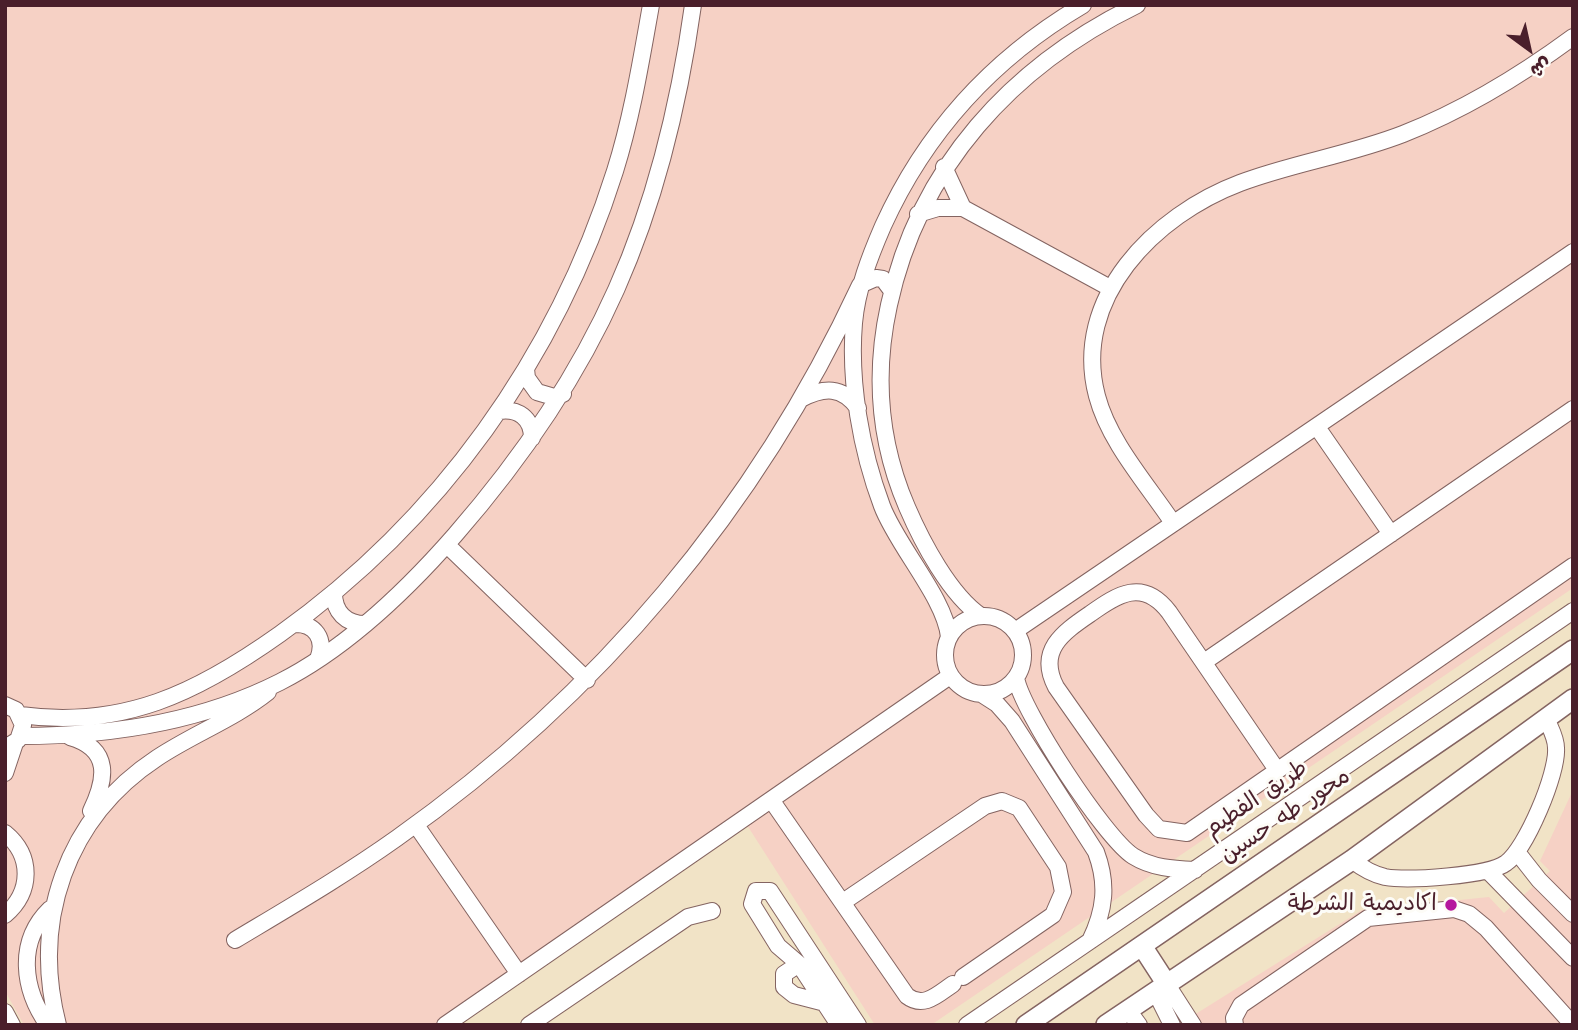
<!DOCTYPE html>
<html>
<head>
<meta charset="utf-8">
<style>
  body { margin:0 }
  #map { position:relative; width:1578px; height:1030px; overflow:hidden; background:#f1e3c6; font-family:"Architects Daughter","Playpen Sans Arabic",sans-serif }
  canvas { display:block }
  .frame { position:absolute; inset:0; border:7px solid #4a1f2b; pointer-events:none }
  .north { position:absolute; left:1494px; top:14px; width:70px; height:70px; -webkit-text-stroke:5px #fdfcf7; paint-order:stroke; rotate:147deg; font-size:19px; font-weight:700; line-height:28px; text-align:center; color:#4a1f2b }
  .north::after { content:''; display:block; margin:auto; width:24px; height:32px; background:#4a1f2b; clip-path:polygon(50% 0,100% 100%,50% 72%,0 100%) }
</style>
</head>
<body>
<div id="map">
<canvas width="1578" height="1030"></canvas>
<div class="frame"></div>
<div class="north">ش</div>
</div>
<script>
const c = document.querySelector('canvas').getContext('2d');
c.lineJoin = 'round';
function fillPath(path, color) { c.fillStyle = color; c.fill(path, 'evenodd'); }
function trace(path, color, width, dash) { c.strokeStyle = color; c.lineWidth = width; c.lineCap = dash ? 'butt' : 'round'; c.setLineDash(dash || []); c.stroke(path); }
function drawText(font, color, halo, rows, align = 'center') {
  c.font = font + ' "Architects Daughter","Playpen Sans Arabic",sans-serif'; c.lineWidth = 6; c.setLineDash([]); c.textBaseline = 'middle'; c.strokeStyle = halo; c.fillStyle = color; for (const [text, x, y, turn = 0] of rows) {
    c.save(); c.translate(x, y); c.rotate((+turn || 0) * Math.PI / 180); c.textAlign = isNaN(turn) ? turn : align; if (halo) c.strokeText(text, 0, 0); c.fillText(text, 0, 0); c.restore();
  }
}
fillPath(new Path2D(`
  M5 5H1573V588L931 1025H875L745 822 444 1025H24L5 991Z
  M1573 790V1025H1178L1362 910 1489 897 1504 913 1550 871 1540 861Z`), '#f6d1c5');
const minor = new Path2D(`
  M944 167 963 208
  M918 214 938 208H963L1110 288
  M526 369 527 378 537 392 554 397 563 394
  M801 399C824 387 842 386 858 408
  M499 411C518 408 532 418 532 438
  M1317 427 1391 534
  M1173 523C1147 484 1109 442 1097 396 1071 298 1155 215 1240 183 1293 163 1349 155 1403 134 1464 110 1520 76 1573 37
  M447 545 587 680
  M334 593C334 612 346 624 365 624
  M945 655a39 39 0 1 1 78 0a39 39 0 1 1-78 0Z
  M981 616C950 595 922 542 907 507 879 442 874 373 889 305 919 167 1012 66 1137 5
  M294 624C315 623 326 639 318 659
  M1015 631 1573 252
  M949 637C945 598 897 546 882 506 861 450 849 382 854 323 857 289 870 256 883 226 926 131 993 58 1083 5
  M1204 662 1573 409
  M1016 678C1022 711 1104 837 1133 856 1152 868 1173 869 1195 870
  M983 695 997 704 1012 721 1096 852C1108 884 1105 910 1090 941
  M5 705 16 710 23 725 18 740 5 748
  M20 715C123 729 197 693 280 634 439 521 556 358 615 171 632 117 641 61 651 5
  M20 736C110 736 199 723 280 682 347 648 406 591 455 535 598 371 663 220 693 5
  M70 737C112 749 106 780 91 811
  M1277 770 1169 612C1143 578 1118 594 1090 614 1062 633 1037 651 1056 687L1146 815 1159 829 1187 833 1573 566
  M5 773 15 743
  M772 801 907 996C924 1009 938 994 953 984
  M416 825 519 974
  M5 833C33 856 32 892 5 915
  M1517 852 1539 880 1573 914
  M1352 860C1362 868 1372 874 1385 877 1407 881 1489 876 1506 863 1526 849 1558 773 1556 748 1556 737 1550 728 1546 718
  M1488 871 1573 958
  M843 902 985 806 1002 801 1019 808 1058 867 1063 892 1053 915 963 977
  M235 940C290 907 345 875 397 838 598 696 756 509 860 285L876 278 883 279 892 291
  M799 964 784 974V987L794 995 825 1003
  M1166 983 1193 1025
  M1155 991 1172 1025
  M1128 1010 1139 1025
  M5 1012 12 1025
  M852 1017 839 1025 799 964 778 946 752 904 756 891H770L858 1025
  M48 1025C23 990 16 942 50 909
  M58 1025C31 921 66 818 157 758 193 734 234 719 268 692
  M445 1025 950 676
  M529 1025 688 917 712 911
  M967 1025 1573 611
  M1235 1025 1234 1018 1241 1005 1368 918 1454 909 1469 914 1486 928 1573 1025`);
const major = new Path2D(`
  M1142 946 1166 983
  M1026 1025 1573 650
  M1106 1025 1352 860 1573 699`);
trace(minor, '#846461', 18);
trace(major, '#846461', 22);
trace(minor, '#fff', 16);
trace(major, '#fff', 19);
for (const [x, y, r, color] of [
  [1451,905,7,"#b5179e"]
]) { const dot = new Path2D(); dot.arc(x, y, r, 0, 2 * Math.PI); c.fillStyle = color; c.fill(dot); trace(dot, '#fdfcf7', 2.5); }
drawText('23px', '#4a1f2b', '#fdfcf7', [
  ["طريق الفطيم",1257,800,-34],
  ["محور طه حسين",1286,817,-34]
]);
drawText('23px', '#4a1f2b', '#fdfcf7', [
  ["اكاديمية الشرطة",1437,905]
], 'right');
</script>
</body>
</html>
